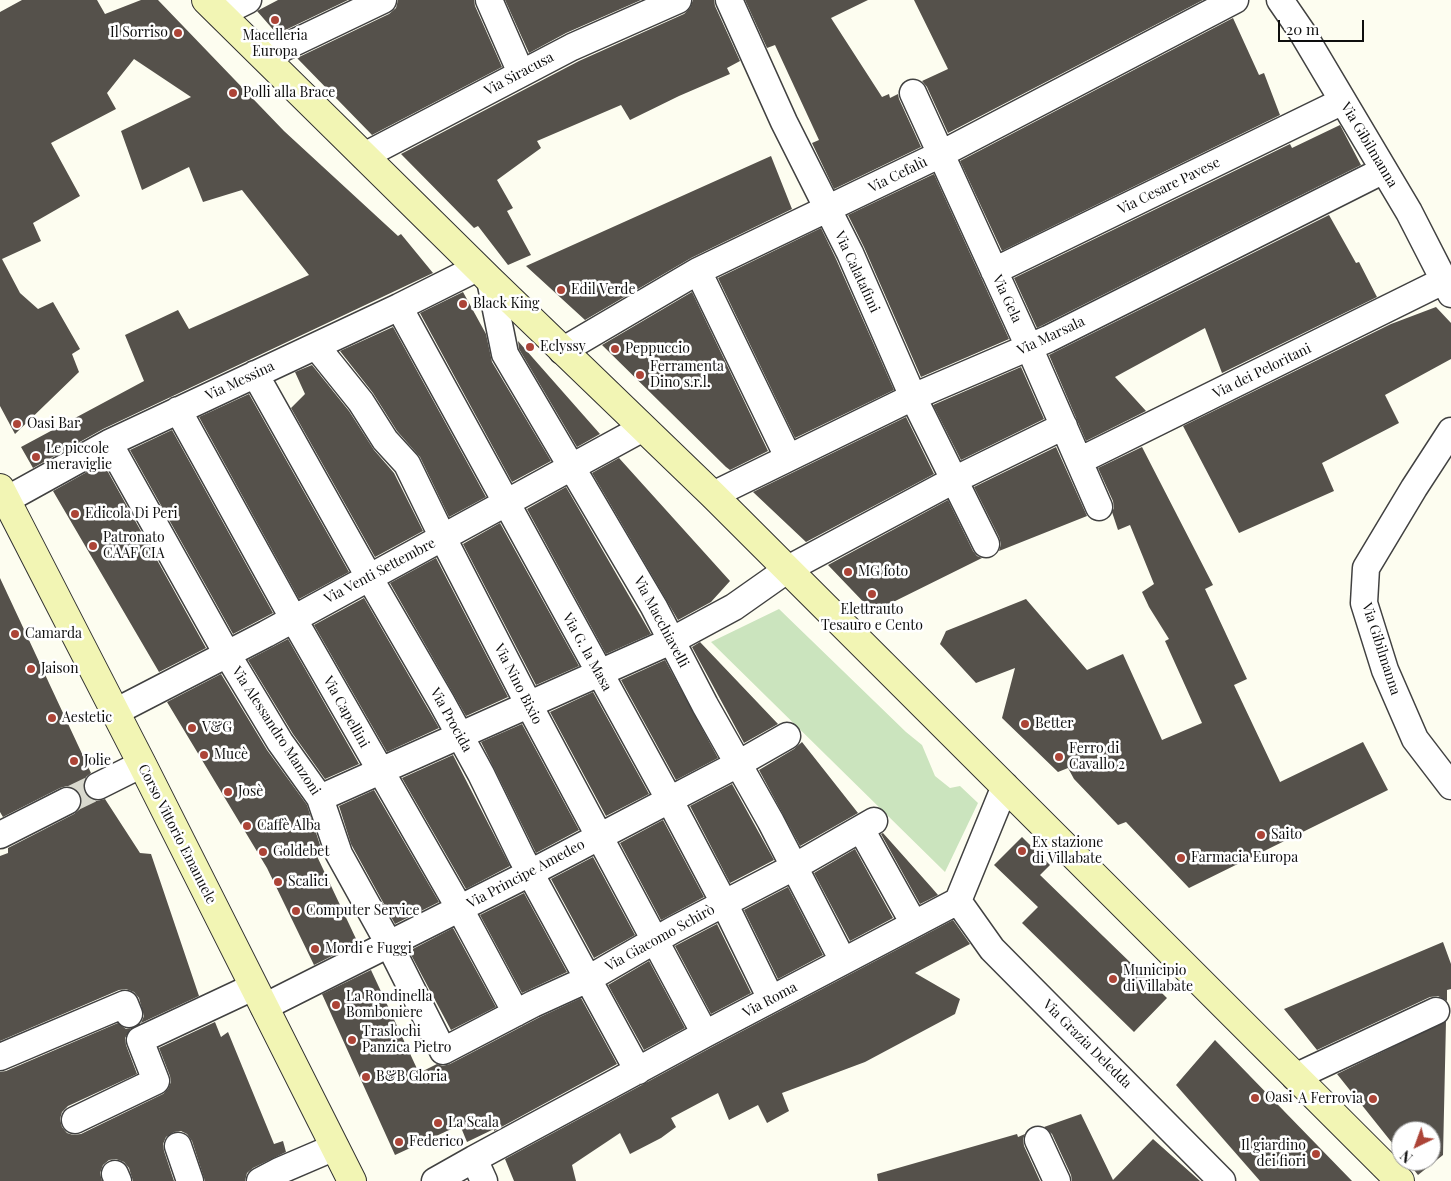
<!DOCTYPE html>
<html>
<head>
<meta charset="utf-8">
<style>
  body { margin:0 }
  #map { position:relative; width:1451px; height:1181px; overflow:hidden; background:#fdfdf0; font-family:"Playfair Display",serif }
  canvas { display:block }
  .north { position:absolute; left:1391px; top:1121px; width:50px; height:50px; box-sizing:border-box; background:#fff; border:1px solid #9f9f9f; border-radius:50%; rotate:222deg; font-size:14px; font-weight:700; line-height:20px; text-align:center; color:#0e0e0e }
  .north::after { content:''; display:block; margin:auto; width:18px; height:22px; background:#ac4437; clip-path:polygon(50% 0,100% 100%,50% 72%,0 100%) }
  .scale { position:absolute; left:1278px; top:20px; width:86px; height:22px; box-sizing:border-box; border:2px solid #0e0e0e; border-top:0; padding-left:6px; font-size:15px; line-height:18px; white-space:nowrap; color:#0e0e0e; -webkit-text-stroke:4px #fff; paint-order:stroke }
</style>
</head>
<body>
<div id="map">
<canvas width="1451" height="1181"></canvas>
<div class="north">N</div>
<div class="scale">20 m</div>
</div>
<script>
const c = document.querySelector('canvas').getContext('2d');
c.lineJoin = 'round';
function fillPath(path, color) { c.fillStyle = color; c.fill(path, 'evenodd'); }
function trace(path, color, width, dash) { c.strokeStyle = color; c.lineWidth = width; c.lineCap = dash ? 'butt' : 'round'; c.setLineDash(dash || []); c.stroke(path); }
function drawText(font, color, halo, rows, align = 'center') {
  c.font = font + ' "Playfair Display",serif'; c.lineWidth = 5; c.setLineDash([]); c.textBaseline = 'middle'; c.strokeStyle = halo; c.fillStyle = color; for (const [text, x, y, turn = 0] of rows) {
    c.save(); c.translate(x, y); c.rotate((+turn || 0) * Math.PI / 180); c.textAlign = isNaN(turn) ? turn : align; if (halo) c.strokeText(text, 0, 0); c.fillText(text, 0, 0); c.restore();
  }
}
fillPath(new Path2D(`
  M779 609 906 732 922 745 935 776 950 788 960 786 978 803 945 872 711 642Z`), '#cbe4be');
fillPath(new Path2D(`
  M22 0H97L105 14 141 0H158L284 131 398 236 401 234 433 273 103 429 33 468 21 447 144 381 125 335 178 310 189 329 309 275 242 190 203 202 189 167 142 190 121 131 191 97 134 59 107 93 116 109 51 143 80 196 33 223 41 241 2 259 20 293 38 309 53 302 80 349 72 354 79 372 15 434 0 406V12Z
  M278 0H348L277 34 257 11Z
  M398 0H474L475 6 502 67 372 135 297 58 389 14 396 8Z
  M505 0H641L566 33 529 53Z
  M693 0H714L715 6 740 61 727 68 730 74 679 96 630 120 621 105 537 141 541 148 497 180 513 208 507 211 531 255 508 265 478 226 474 228 401 154 579 61 684 14 690 8Z
  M745 0H868L831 18 882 97 889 94 890 98 898 94 899 99 921 147 834 189 812 143 819 140 775 45 767 48Z
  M914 0H1203L948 133 927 87 922 81 948 69Z
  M1233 18 1259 75 1264 73 1280 115 1002 251 960 161Z
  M1340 125 1361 165 1037 328 1014 278 1290 144 1292 148Z
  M771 156 792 209 691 258 585 320 526 266Z
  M934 174 1009 339 921 377 864 247 848 215Z
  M1329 215 1356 263 1359 262 1377 297 1222 373 1205 328 1115 377 1146 411 1086 441 1049 355Z
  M821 228 836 259 894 390 795 438 718 278Z
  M463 292 486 334 492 362 551 461 512 482 420 313Z
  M692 292 768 451 730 470 726 467 602 345Z
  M1436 307 1451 323V359L1385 395 1399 423 1322 463 1334 491 1239 533 1183 426 1391 324Z
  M393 327 486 497 449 517 420 457 397 431 373 393 340 351Z
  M518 341 600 434 577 447 519 349Z
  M312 365 349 411 374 450 394 473 423 531 375 557 291 408 305 394 295 372Z
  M1021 367 1044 419 961 460 933 405Z
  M249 394 349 572 299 599 199 417Z
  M906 417 934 474 806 542 753 492Z
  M172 430 273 613 233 634 130 450Z
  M1056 447 1087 516 999 551 1001 544 999 537 974 487Z
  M1142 447 1213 585 1205 589 1247 679 1234 685 1280 782 1363 742 1388 790 1189 888 1126 822 1118 825 1074 779 1068 768 1058 772 1002 718 1015 668 976 683 940 644 946 631 1026 599 1087 670 1123 654 1162 740 1202 723 1165 641 1169 639 1149 607 1142 592 1154 584 1130 525 1118 530 1112 512 1114 508 1113 501 1098 468Z
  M619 458 730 581 711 602 678 620 592 473Z
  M103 463 206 648 159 672 53 491Z
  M566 487 651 634 606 654 527 509Z
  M948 500 973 551 977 556 982 558 873 612 828 565Z
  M500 523 579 666 536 685 463 544Z
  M436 558 508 697 466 716 390 583Z
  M0 578 91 773 86 777 83 785 85 793 90 799 97 801 105 799 140 853 151 854 199 996 141 1023 144 1016 139 998 134 992 126 989 119 990 0 1041V856L8 853V848L74 814 80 809 82 801 81 795 76 789 67 786 60 788 3 817 0 812Z
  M364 598 439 728 387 752 314 625Z
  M288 639 359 764 325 779 293 734 248 660Z
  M700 642 778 724 744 743 692 647Z
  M665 660 718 758 676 780 621 680Z
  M221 674 267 750 307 805 321 848 315 852 358 943 314 965 267 868 167 702Z
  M593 692 649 794 606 816 550 712Z
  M522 724 579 830 536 853 481 742Z
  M802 742 858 813 800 846 759 770 794 749Z
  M453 755 510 866 466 889 402 778Z
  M732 784 774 860 730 883 690 806Z
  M374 790 439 902 395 924 351 844 339 806Z
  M663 820 704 897 661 920 620 843Z
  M883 833 932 888 938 895 920 904 881 834Z
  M1022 837 1050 865 1040 875 1167 998 1134 1032 1022 923 1038 907 994 865Z
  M855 849 893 918 850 941 814 873Z
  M593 857 635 935 594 958 551 879Z
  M788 887 823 955 778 979 744 910Z
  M524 893 567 972 522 993 480 915Z
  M953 920 970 944 915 973 960 999 955 1014 865 1062 782 1093 789 1111 767 1123 758 1105 729 1120 718 1093 671 1118 676 1127 661 1138 630 1154 620 1133 572 1165 576 1181H514L505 1159 712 1047Z
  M717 924 751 993 711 1014 675 946Z
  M453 928 496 1007 451 1030 409 951Z
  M1443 942 1451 964V989L1447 990V1001L1438 996 1430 997 1317 1050 1284 1009Z
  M649 961 685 1028 644 1050 608 985Z
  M371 970 419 1073 437 1064 443 1066 450 1064 540 1017 581 998 617 1064 494 1131V1129L467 1142 460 1125 395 1155 322 994Z
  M1446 1021 1443 1155 1418 1175 1407 1161H1431V1131H1401V1154L1337 1074Z
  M215 1022 221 1037 228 1032 274 1144 283 1141 286 1152 253 1168 247 1173 245 1181H205L192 1141 187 1134 181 1131 174 1132 166 1137 163 1144 164 1151 174 1181H133L129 1168 124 1162 116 1159 109 1160 103 1165 100 1173 102 1181H0V1072L6 1071 118 1023 126 1029 131 1028 125 1038 126 1045 137 1074 68 1106 62 1112 60 1119 62 1127 67 1133 73 1135 81 1134 163 1094 168 1089 171 1082 170 1076 159 1048Z
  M1215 1040 1352 1181H1260L1176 1085Z
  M1081 1114 1113 1180 1153 1139 1200 1181H1072L1071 1175 1052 1134 1044 1127Z
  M1017 1134 1018 1137 1025 1134 1023 1139 1024 1146 1040 1181H878L877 1174Z`), '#55514b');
trace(new Path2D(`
  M67 801 98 786`), '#d9d9ce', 26, [26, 13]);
const minor = new Path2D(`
  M489 0 521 73
  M729 0 784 122 850 253 913 397 986 544
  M1280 0 1302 32 1409 212 1451 294
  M220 14 248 0
  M264 57 383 0
  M913 93 1029 347 1099 507
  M364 156 572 47 678 0
  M698 271 788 457
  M994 271 1343 101
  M490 280 505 354 654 607 705 705 771 822 843 961
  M399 307 669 799 724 903 771 999
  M316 346 361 402 385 440 407 464 443 538 529 705 705 1034
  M562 351 698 271 941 154 1235 0
  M255 374 369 577 441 701 481 774 522 858 638 1071
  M178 410 293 618 460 909 516 1013
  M1451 431 1414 488 1366 568 1364 603 1385 670 1415 739 1451 786
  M109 443 227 654 280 742 320 798 339 854 389 944 443 1051 533 1004 588 979 673 930 794 867 874 821
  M1079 461 1445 280
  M713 495 913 397 1048 339 1384 170
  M6 500 109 443 399 307 477 268
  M115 712 266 634 643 428
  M98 786 142 764
  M320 798 671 641 734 607 788 569 954 480 1064 426
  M861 829 914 924
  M0 835 67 801
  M958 901 992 949 1222 1181
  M264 1007 530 873 738 764 787 736
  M0 1057 125 1004 129 1014
  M1295 1077 1436 1011
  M75 1120 156 1081 140 1040 253 987
  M1038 1140 1057 1181
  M178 1146 190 1181
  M474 1159 705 1034 958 901 1005 786
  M115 1174 118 1181
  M260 1181 279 1171 335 1147
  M435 1181 474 1159 484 1181`);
const secondary = new Path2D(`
  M206 0 490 280 713 495 1400 1181
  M0 488 142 764 352 1181`);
trace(minor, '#414141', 29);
trace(secondary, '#303030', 30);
trace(minor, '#fff', 26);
trace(secondary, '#f2f5b4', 28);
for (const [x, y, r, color] of [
  [275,20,5,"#ac4437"],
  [178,33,5,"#ac4437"],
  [233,93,5,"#ac4437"],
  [561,290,5,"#ac4437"],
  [463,304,5,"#ac4437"],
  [530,347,5,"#ac4437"],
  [615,349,5,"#ac4437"],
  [640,375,5,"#ac4437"],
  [17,424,5,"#ac4437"],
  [36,457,5,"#ac4437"],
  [75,514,5,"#ac4437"],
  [93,546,5,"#ac4437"],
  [848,572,5,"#ac4437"],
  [872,594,5,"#ac4437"],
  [15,634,5,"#ac4437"],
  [31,669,5,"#ac4437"],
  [52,718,5,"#ac4437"],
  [1025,724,5,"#ac4437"],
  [192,728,5,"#ac4437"],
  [204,755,5,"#ac4437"],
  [1059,757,5,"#ac4437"],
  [74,761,5,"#ac4437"],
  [228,792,5,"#ac4437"],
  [247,826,5,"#ac4437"],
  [1261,835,5,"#ac4437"],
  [1022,851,5,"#ac4437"],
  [263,852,5,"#ac4437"],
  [1181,858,5,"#ac4437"],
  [278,882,5,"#ac4437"],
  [296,911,5,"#ac4437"],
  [315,949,5,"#ac4437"],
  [1113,979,5,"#ac4437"],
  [336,1005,5,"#ac4437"],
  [352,1040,5,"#ac4437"],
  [366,1077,5,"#ac4437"],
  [1255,1098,5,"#ac4437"],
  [1373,1099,5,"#ac4437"],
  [438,1123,5,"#ac4437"],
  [399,1142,5,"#ac4437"],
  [1316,1154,5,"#ac4437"]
]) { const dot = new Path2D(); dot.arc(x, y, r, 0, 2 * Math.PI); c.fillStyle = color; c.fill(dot); trace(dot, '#fff', 2); }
drawText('14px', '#0e0e0e', '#fff', [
  ["Il Sorriso",168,33,"right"],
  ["Macelleria",275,36,"center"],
  ["Europa",275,52,"center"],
  ["Polli alla Brace",243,93],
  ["Edil Verde",571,290],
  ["Black King",473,304],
  ["Eclyssy",540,347],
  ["Peppuccio",625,349],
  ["Ferramenta",650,367],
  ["Dino s.r.l.",650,383],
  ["Oasi Bar",27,424],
  ["Le piccole",46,449],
  ["meraviglie",46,465],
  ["Edicola Di Peri",85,514],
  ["Patronato",103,538],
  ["CAAF CIA",103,554],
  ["MG foto",858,572],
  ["Elettrauto",872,610,"center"],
  ["Tesauro e Cento",872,626,"center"],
  ["Camarda",25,634],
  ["Jaison",41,669],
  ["Aestetic",62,718],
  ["Better",1035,724],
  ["V&G",202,728],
  ["Ferro di",1069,749],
  ["Cavallo 2",1069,765],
  ["Mucè",214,755],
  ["Jolie",84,761],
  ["Josè",238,792],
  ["Caffè Alba",257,826],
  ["Saito",1271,835],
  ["Ex stazione",1032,843],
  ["di Villabate",1032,859],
  ["Goldebet",273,852],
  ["Farmacia Europa",1191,858],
  ["Scalici",288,882],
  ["Computer Service",306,911],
  ["Mordi e Fuggi",325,949],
  ["Municipio",1123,971],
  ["di Villabate",1123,987],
  ["La Rondinella",346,997],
  ["Bomboniere",346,1013],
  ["Traslochi",362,1032],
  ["Panzica Pietro",362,1048],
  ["B&B Gloria",376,1077],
  ["Oasi",1265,1098],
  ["A Ferrovia",1363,1099,"right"],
  ["La Scala",448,1123],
  ["Federico",409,1142],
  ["Il giardino",1306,1146,"right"],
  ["dei fiori",1306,1162,"right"]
], 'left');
drawText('14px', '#0e0e0e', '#fff', [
  ["Via Siracusa",519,74,-28],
  ["Via Gibilmanna",1369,145,59],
  ["Via Cefalù",898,175,-26],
  ["Via Cesare Pavese",1169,186,-26],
  ["Via Calatafimi",857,272,65],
  ["Via Gela",1007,299,65],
  ["Via Marsala",1051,336,-25],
  ["Via dei Peloritani",1262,371,-26],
  ["Via Messina",240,381,-25],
  ["Via Venti Settembre",380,571,-28],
  ["Via Macchiavelli",661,622,62],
  ["Via Gibilmanna",1381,649,72],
  ["Via G. la Masa",587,652,61],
  ["Via Nino Bixio",518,684,63],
  ["Via Capellini",346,712,61],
  ["Via Procida",451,720,61],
  ["Via Alessandro Manzoni",276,731,57],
  ["Corso Vittorio Emanuele",177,834,63],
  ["Via Principe Amedeo",526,874,-28],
  ["Via Giacomo Schirò",660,938,-29],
  ["Via Roma",770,1000,-28],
  ["Via Grazia Deledda",1087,1044,45]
]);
</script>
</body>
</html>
